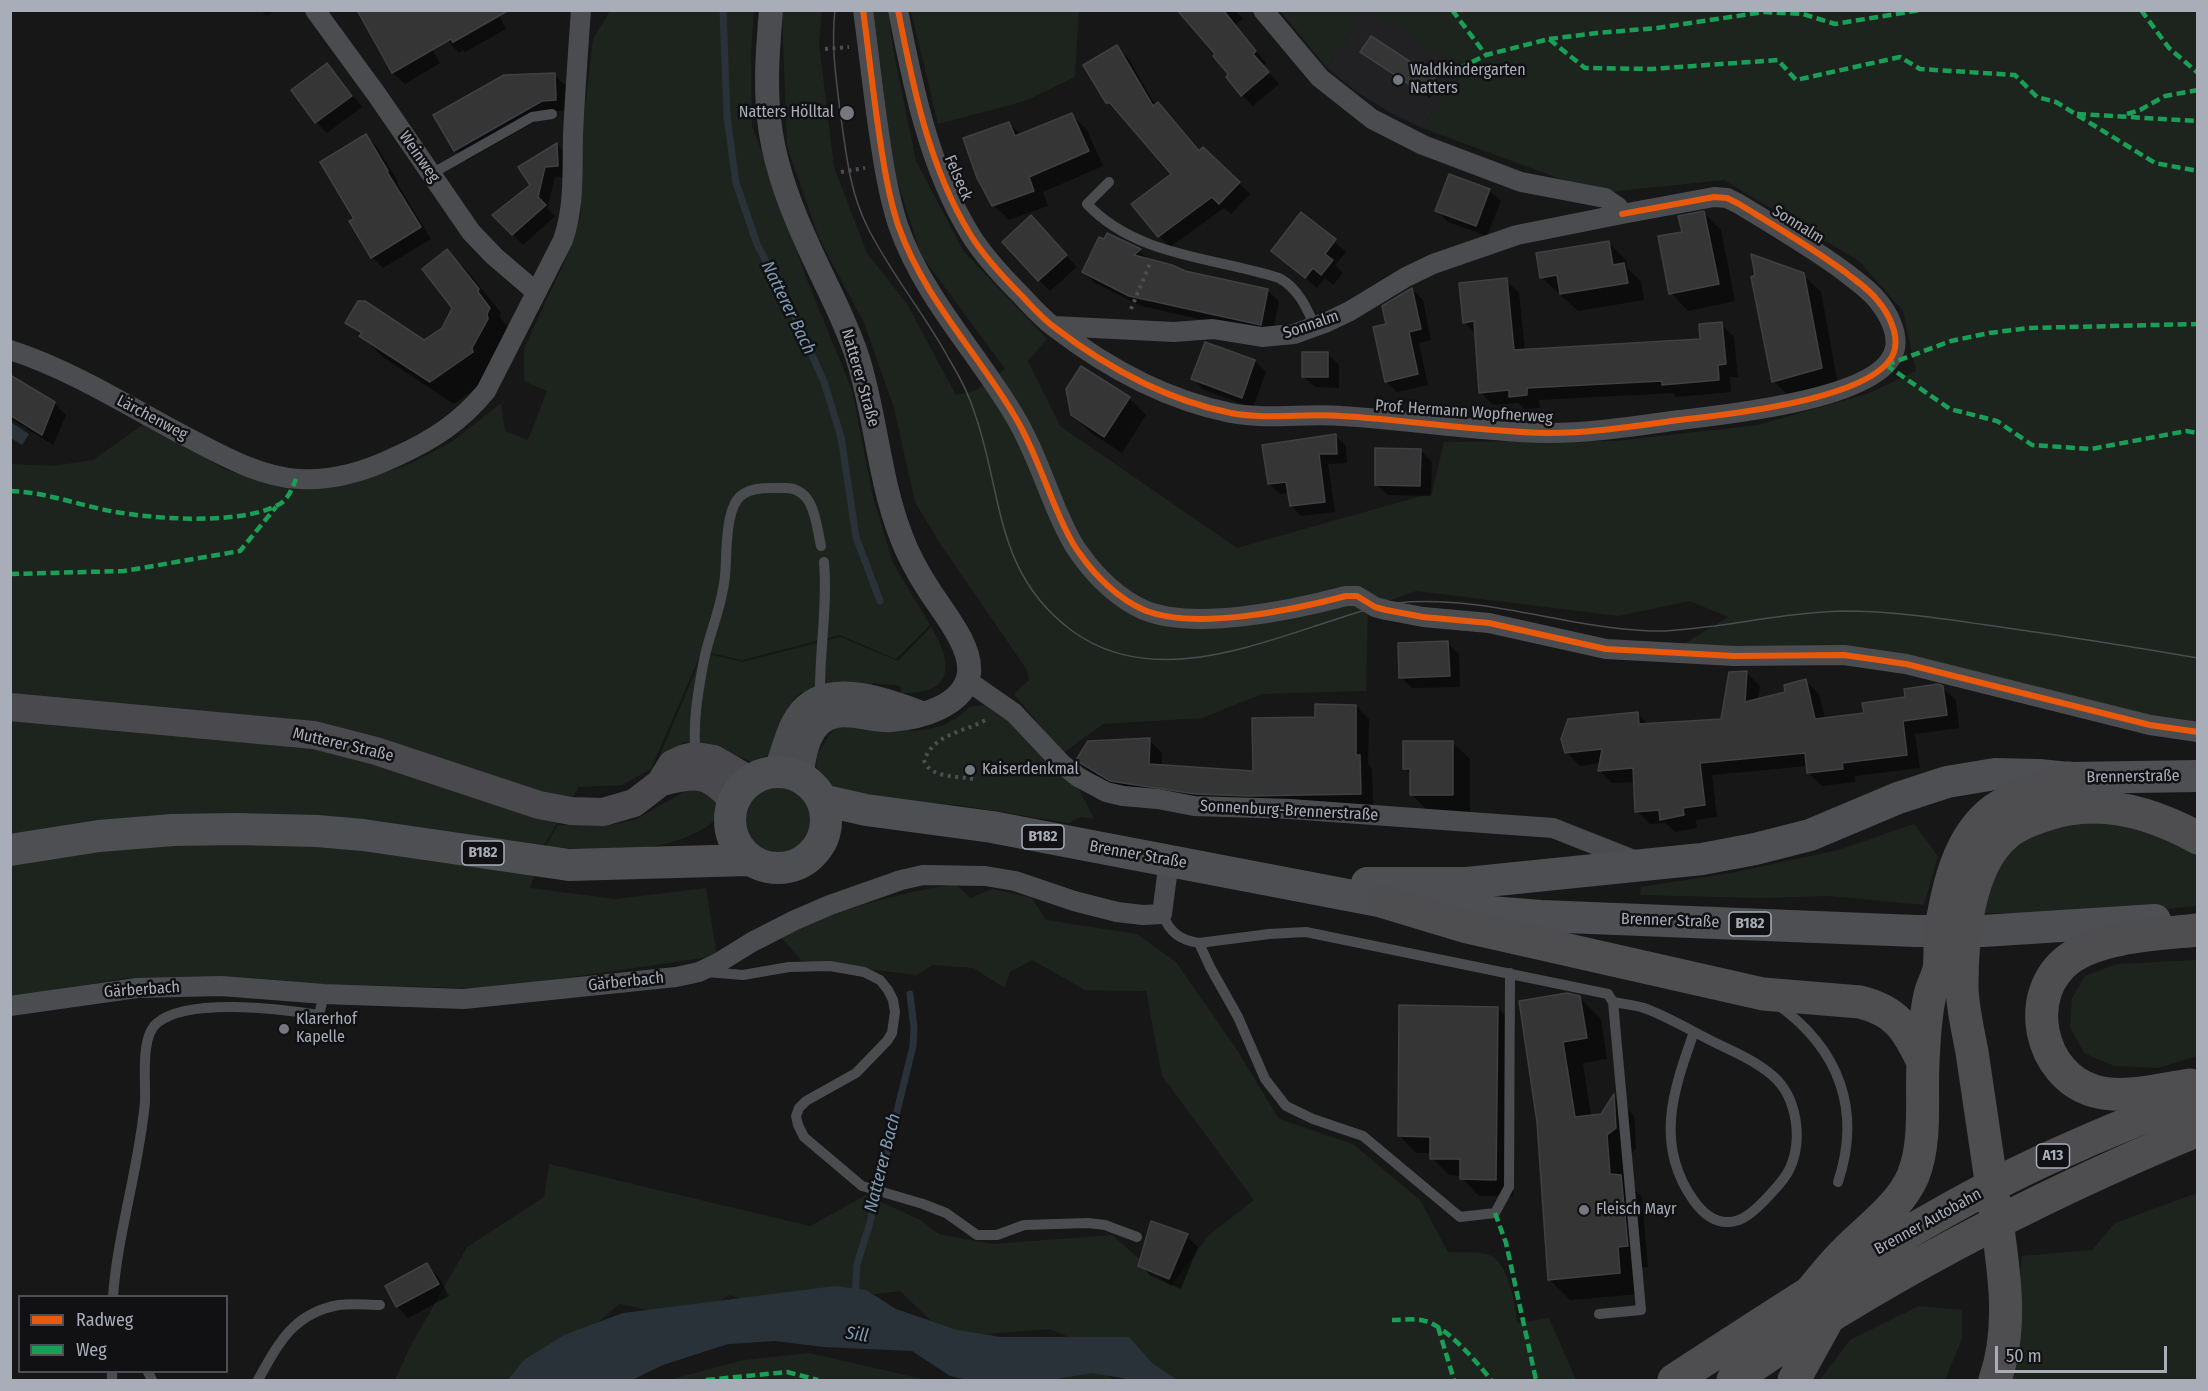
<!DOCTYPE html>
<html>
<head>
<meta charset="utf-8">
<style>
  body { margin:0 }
  #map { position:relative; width:2208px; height:1391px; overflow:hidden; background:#171717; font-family:"Fira Sans Condensed",sans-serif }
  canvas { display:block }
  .frame { position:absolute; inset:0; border:12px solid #a8adb8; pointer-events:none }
  .legend { position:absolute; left:18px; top:1295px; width:210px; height:78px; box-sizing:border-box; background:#111113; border:2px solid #4d4f55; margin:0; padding:8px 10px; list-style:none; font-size:18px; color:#a8adb8 }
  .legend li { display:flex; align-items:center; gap:12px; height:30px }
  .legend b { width:30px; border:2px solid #4d4f55 }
  .scale { position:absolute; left:1995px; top:1346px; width:172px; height:27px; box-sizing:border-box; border:3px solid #a8adb8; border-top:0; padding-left:8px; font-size:18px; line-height:21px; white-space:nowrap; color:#a8adb8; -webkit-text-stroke:4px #111113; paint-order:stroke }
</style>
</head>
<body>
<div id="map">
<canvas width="2208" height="1391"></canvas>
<div class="frame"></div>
<ul class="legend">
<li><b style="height:8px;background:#e8590c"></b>Radweg</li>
<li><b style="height:8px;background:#1a9f57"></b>Weg</li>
</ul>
<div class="scale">50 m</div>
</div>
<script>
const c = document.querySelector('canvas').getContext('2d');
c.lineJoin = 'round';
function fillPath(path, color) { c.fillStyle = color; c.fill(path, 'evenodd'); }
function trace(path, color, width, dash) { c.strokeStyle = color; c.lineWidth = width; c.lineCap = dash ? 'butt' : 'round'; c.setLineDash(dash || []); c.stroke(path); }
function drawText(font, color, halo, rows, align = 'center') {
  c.font = font + ' "Fira Sans Condensed",sans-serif'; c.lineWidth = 5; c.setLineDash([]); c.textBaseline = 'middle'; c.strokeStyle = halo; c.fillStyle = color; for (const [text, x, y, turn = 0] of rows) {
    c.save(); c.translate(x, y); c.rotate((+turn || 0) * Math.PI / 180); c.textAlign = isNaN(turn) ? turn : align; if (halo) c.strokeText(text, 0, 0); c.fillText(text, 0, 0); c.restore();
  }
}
fillPath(new Path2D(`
  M1369 10 1460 68 1422 128 1391 113 1357 92 1327 68 1363 11Z`), '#212123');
fillPath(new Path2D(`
  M610 11H754L751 54 752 126 781 203 805 275 852 390 873 497 893 563 930 625 896 659 840 635 742 660 702 651 651 769 622 785 579 787 543 847 530 888 615 899 706 888 717 956 490 989 127 978 11 997 10 464 53 466 93 460 145 423 226 470 298 490 352 484 410 464 453 441 501 403 505 431 528 440 547 391 524 381V349L564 263 581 215 579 159 593 39Z
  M782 11H822L819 44 834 167 867 253 907 304 956 395 975 391 1005 369 921 255 893 167 868 11H888L893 49 916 161 964 252 1047 339 1028 361 1060 426 1237 548 1432 493 1444 442 1616 441 1758 425 1867 394 1916 371 1903 311 1859 261 1724 180 1599 193 1422 128 1460 68 1369 11H2197V730L2136 722 2025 683 1853 659 1679 647 1728 617 1690 601 1618 616 1416 591 1368 608 1366 691 1262 694 1202 718 1103 724 1063 753 1014 694 1029 680 1027 670 939 542 915 502 894 408 864 323 819 238 787 146Z
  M911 11H1079L1075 77 1025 101 938 124Z
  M1280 11H1363L1327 68Z
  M931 627C954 665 954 694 901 693L900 686 873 683 869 688 836 683 798 694 784 713 774 747 768 755 753 762 733 755 722 747 684 742 658 760 703 653 743 662 840 637 898 661Z
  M984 705 995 707 1076 783 1094 819 1081 817 1069 823 958 805 853 797 826 787 819 777 816 766 818 753 829 735 837 728 848 725 913 731 929 729 944 725 958 717 969 707Z
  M740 822a36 36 0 1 1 72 0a36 36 0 1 1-72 0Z
  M696 789C707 794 721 799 717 814 715 822 708 826 701 830 655 856 596 849 545 847L558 825H611L635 820 687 790Z
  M2100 820 2136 826 2197 852V906L2112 914 1984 913 1996 869 2014 846 2041 829Z
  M1914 824 1938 856 1924 905 1829 896 1761 898 1640 895 1641 887 1731 873 1838 850Z
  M956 884 970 898 993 889 1032 898 1046 920 1137 934 1176 962 1237 1050 1279 1119 1353 1144 1420 1200 1448 1252C1460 1253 1474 1251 1486 1254 1509 1259 1515 1304 1517 1323L1549 1318 1576 1380H1161L1149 1371 1050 1329 948 1337 900 1291 836 1299 799 1320 730 1295 691 1318 619 1304 534 1380H395L410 1347 467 1247 544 1197 549 1164 810 1226 866 1195 920 1220 939 1234 992 1244 1112 1235 1171 1286 1209 1235 1254 1200 1162 1076 1146 991 1085 990 1032 960 1010 972 1005 988 973 968 933 965 917 975 802 961 780 936C836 911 895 893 956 884Z
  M2197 960V1056L2158 1068 2114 1066 2084 1053 2070 1027 2072 998 2085 976 2117 964Z
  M2197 1193V1380H2011L2022 1256 2092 1250 2115 1223Z
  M1919 1306 1962 1310V1339L1945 1380H1820L1850 1340Z
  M809 1353 927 1380H668L744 1360Z
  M1093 1366 1114 1380H1042Z`), '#1d241e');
fillPath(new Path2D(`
  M11 422 29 434 22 445 11 438Z
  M835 1286 866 1290 896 1309 957 1330 1001 1337H1129L1152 1363 1177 1380H1133L1092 1373 1050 1380H968L950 1376 912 1351 824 1347 775 1341 728 1344 663 1365 632 1380H508L524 1360 564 1335 623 1313Z`), '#2a3239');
fillPath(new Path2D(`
  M261 10H278L266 16Z
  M358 10H410L440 63 405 84 393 73Z
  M436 10 452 44 500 17 506 29 465 52 463 50 459 53 448 41Z
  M1179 10H1235L1243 19 1235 25 1266 63 1263 66 1279 84 1253 106 1242 95 1217 54Z
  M1116 47 1128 58 1156 106 1169 115 1200 152 1203 149 1250 194 1231 214 1224 208 1170 247 1159 236 1174 174 1121 114H1119L1107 102Z
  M1362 52 1434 79 1439 84 1430 98Z
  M327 65 338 76 362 107 327 133 316 122Z
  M554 75 566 86V111H554L466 161 455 150Z
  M1072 115 1087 130 1103 166 1043 192 1048 206 1009 220 994 205 1009 123 1021 135Z
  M366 136 377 147 398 182 397 183 431 239 383 268 372 257 356 219Z
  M557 144 567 155 568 177H555L547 209 555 216 523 245 494 215 532 185Z
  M1489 190 1501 201 1487 236 1448 222 1437 211Z
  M1704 213 1721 230 1735 301 1688 311 1671 293 1683 233Z
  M1302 214 1346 252 1335 265 1343 273 1333 285 1325 278 1317 288 1273 251Z
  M1042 229 1077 267 1050 291 1039 280Z
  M1108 235 1140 251 1150 261 1185 273 1268 290 1279 302 1272 335 1141 306 1095 283 1084 272Z
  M1608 242 1626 260 1627 268 1641 281 1644 300 1578 311 1542 278Z
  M447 251 470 274 501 313 500 317 512 332 495 375 454 404 384 358 347 322 424 342 443 330 453 308Z
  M1803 275 1821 292 1838 385 1791 398 1773 381Z
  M1506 280 1519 293 1525 351 1702 340 1721 324 1734 337 1738 377H1730L1731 392 1676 397 1673 393 1539 400 1540 408 1524 409 1518 403 1493 405 1480 392 1476 334 1464 322Z
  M1412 289 1423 300 1431 340 1419 343 1428 385 1397 392 1386 381Z
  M1206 344 1255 361 1266 372 1253 408 1204 390 1193 379Z
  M1328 354 1339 365V388L1315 387 1303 376Z
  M10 377 54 403 66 415 53 445 10 418Z
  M1129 398 1146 415 1122 453 1090 432 1072 414Z
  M1336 436 1346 446 1347 463 1328 464 1335 512 1301 516 1291 506 1289 493 1280 494 1269 484Z
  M1420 450 1432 462 1431 496 1388 495 1376 484Z
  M1447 643 1459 654 1460 687 1412 688 1401 677Z
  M1747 673 1760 686 1758 700 1787 694 1806 681 1819 694 1825 719 1865 714 1942 687 1956 700 1959 728 1915 734 1920 768 1855 776V782L1822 786 1809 773 1808 766 1712 775 1717 817 1696 820 1697 828 1675 832 1666 823 1650 824 1637 811 1635 782 1612 783 1599 770 1601 763 1580 766 1567 753 1637 713 1649 725 1723 721Z
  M1356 706 1369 719 1368 765 1372 769 1373 806 1125 793 1091 773 1078 760 1149 740 1162 753V766L1255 772 1316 718Z
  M1452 742 1470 759V812H1429L1412 795V776L1404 768Z
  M1579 997 1601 1019 1607 1059 1583 1063 1591 1116 1602 1115 1614 1096 1634 1116 1636 1149 1627 1157 1630 1185 1642 1197 1648 1267 1639 1268 1640 1294 1570 1300 1549 1279 1538 1122 1521 1002Z
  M1498 1008 1515 1025 1513 1196H1479L1462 1178V1176L1449 1175 1432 1158V1153H1416L1399 1135Z
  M1187 1236 1198 1247 1181 1289 1151 1276 1140 1265Z
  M427 1265 438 1276 449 1296 408 1318 397 1306 387 1287Z`), '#0007');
trace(new Path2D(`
  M723 10 727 117 736 183 757 244 795 317 824 382 841 437 856 537 880 601
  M855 1296 857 1264 869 1226 913 1046 914 1028 910 994`), '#2a3239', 7);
const building = new Path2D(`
  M357 10H509L453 42 451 39 392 73Z
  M1177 10H1223L1256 51 1253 54 1269 72 1241 96 1226 77 1228 74 1213 56 1215 54Z
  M1371 36 1435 78 1424 94 1360 52Z
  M1117 45 1153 106 1158 102 1199 151 1203 147 1240 182 1219 204 1212 197 1158 237 1131 204 1171 174 1110 103H1106L1083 65Z
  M327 63 352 96 315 123 291 90Z
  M555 73 556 100 542 101 454 151 433 115 504 75Z
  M1072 113 1089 151 1029 177 1034 191 992 206 977 178 963 138 1009 122 1015 136Z
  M366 134 388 171 387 172 421 227 371 258 349 221 354 219 320 162Z
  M557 143 558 166 545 167 538 197 546 205 512 235 492 215 530 185 518 167Z
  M1449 174 1490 189 1476 226 1435 211Z
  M1704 211 1719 284 1669 294 1658 236 1682 232 1678 216Z
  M1301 212 1336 239 1325 254 1333 260 1321 275 1313 268 1305 278 1271 251Z
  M1031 215 1067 255 1038 281 1002 242Z
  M1107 233 1141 249 1134 255 1172 265 1185 271 1268 289 1261 325 1129 296 1082 272 1099 237 1104 239Z
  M1609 241 1613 265 1624 263 1628 283 1560 294 1557 275 1540 278 1536 253Z
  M447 249 479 289 478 292 490 308 487 314 488 319 472 348 473 352 430 382 359 336 362 333 345 323 358 301H365L424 340 442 328 452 308 422 269Z
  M1751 254 1804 273 1822 368 1772 382 1751 277 1755 275Z
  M1507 278 1514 350 1700 339 1699 324 1722 322 1726 364 1718 365 1719 380 1662 385V381L1527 388V395L1509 397V390L1479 393 1474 321 1463 323 1459 283Z
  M1412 288 1421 329 1409 332 1418 374 1385 382 1373 327 1386 324 1382 306Z
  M1205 342 1255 360 1242 398 1191 379Z
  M1302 352H1328V377H1302Z
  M1081 366 1130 397 1104 437 1071 415 1066 389Z
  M10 375 55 402 42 435 10 415Z
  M1336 434 1337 454H1319L1325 502 1290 506 1286 482 1268 484 1262 445Z
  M1375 448 1421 449 1420 486 1375 485Z
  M1448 641 1450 676 1399 678 1398 643Z
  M1747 671 1745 702 1785 692 1784 685 1806 679 1815 719 1864 713 1862 703 1905 697 1904 689 1938 684 1943 686 1947 715 1903 721 1907 755 1842 763 1843 769 1807 773 1805 753 1700 763 1705 805 1683 808 1684 815 1660 820 1659 810 1635 812 1633 768 1598 771 1602 749 1565 753 1561 739 1568 719 1638 712 1639 724 1721 719 1729 672Z
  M1315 704 1356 705V755H1360L1361 794 1248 796 1195 794 1110 781 1076 760 1088 741 1150 738 1149 764 1253 771 1252 718 1315 717Z
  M1403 741H1453V795H1410V769H1403Z
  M1567 993 1580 996 1587 1038 1563 1042 1575 1117 1601 1114 1614 1094 1616 1128 1607 1135 1610 1174 1621 1175 1628 1246 1618 1247 1620 1273 1548 1280 1537 1122 1519 1001Z
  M1399 1005 1498 1007 1496 1180 1460 1179V1159H1430V1137L1398 1136Z
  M1151 1221 1188 1234 1169 1279 1138 1266Z
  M427 1263 439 1284 396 1307 385 1286Z`);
fillPath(building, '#353536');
trace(building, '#3f4043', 1.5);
trace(new Path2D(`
  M825 49 849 47
  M841 172 865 168
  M1131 309 1151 261
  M973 779C958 776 929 778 924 760 936 732 964 733 987 719`), '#4d4e52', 4, [3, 4.5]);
trace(new Path2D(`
  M431 174 532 117 552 114
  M1109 182 1087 204C1137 257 1214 257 1279 278 1298 288 1307 308 1315 327
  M820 697C819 652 828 607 824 562
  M696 756C692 725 698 691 704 660 710 631 722 607 725 576 727 556 725 517 737 500 747 486 768 488 784 488 815 487 816 524 821 546
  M1162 914C1170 932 1179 940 1199 943L1269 934 1306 932 1608 994 1613 1002 1641 1310 1599 1314
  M1199 943 1210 967 1238 1017 1265 1079 1286 1106 1313 1119 1363 1136 1460 1217 1495 1213 1509 1187 1510 973
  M706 972 743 975 789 967 830 966 864 972 880 980 888 990 893 1000 895 1012 892 1033 887 1041 856 1073 806 1101 799 1108 796 1116 798 1125 804 1137 862 1186 923 1204 946 1213 977 1235H997L1024 1225 1088 1223 1105 1225 1137 1237
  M1613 1002C1623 1004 1635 1005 1644 1008 1667 1016 1695 1033 1718 1044 1737 1053 1757 1062 1773 1076 1797 1097 1803 1139 1790 1168 1785 1180 1774 1190 1765 1200 1755 1210 1742 1223 1727 1222 1713 1222 1702 1212 1694 1201 1654 1145 1673 1091 1694 1032
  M1778 1005C1839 1049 1862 1110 1838 1182
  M113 1296C118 1231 139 1168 145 1102 146 1081 140 1037 157 1023 188 997 281 1009 319 1015L324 994
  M112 1372V1380
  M148 1372 152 1380
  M258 1380C278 1344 293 1313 339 1305 352 1303 367 1305 380 1305`), '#4b4c50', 10);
trace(new Path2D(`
  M315 10 377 95 471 232 494 256 536 292
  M863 10C868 47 872 83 877 119 882 154 887 191 898 225 923 297 976 351 1014 415 1031 443 1042 475 1055 506 1062 522 1069 540 1080 554 1096 577 1119 599 1144 610 1195 631 1293 610 1346 596H1357L1375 607 1386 610 1423 617 1489 623 1606 649 1734 656 1844 655 1906 664 2150 725 2198 732
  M898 10C913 87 929 167 970 234 984 257 1003 277 1022 296 1032 307 1042 318 1054 327 1106 367 1166 400 1231 413 1268 420 1305 413 1342 416 1410 420 1478 432 1547 433 1592 433 1635 426 1679 420 1723 415 1886 399 1895 348 1898 332 1888 313 1878 301 1869 289 1856 281 1845 272 1811 247 1775 226 1739 204L1727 198 1714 197 1622 214
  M1054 326 1174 332 1213 329 1262 337 1294 334 1327 322 1350 311 1406 277 1433 264 1517 235 1622 214 1618 207 1605 198 1521 182 1423 145 1372 119 1320 78 1263 10
  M10 350C72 370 128 406 185 436 220 454 259 477 299 479 332 481 366 471 395 457 431 441 461 422 486 391L563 240C575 205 572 171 573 135 575 93 578 52 581 10
  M968 681 1014 713 1062 764 1078 777 1106 792 1123 796 1158 799 1194 806 1290 809 1553 828 1639 862
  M10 1006 137 988 221 986 324 994 464 999 676 977 699 972 718 963 752 942 795 920 830 905 901 880 923 875 985 876 1015 881 1074 901 1117 912 1143 915 1162 914 1169 860`), '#4b4c50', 20);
trace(new Path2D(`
  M771 10C768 46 765 82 769 118 773 161 789 204 807 243 824 282 845 318 858 359 876 417 879 479 901 536 908 555 918 573 929 590 943 612 972 646 969 673 965 706 919 718 891 720 867 722 840 705 819 725 806 738 804 760 801 777
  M774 772C784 754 785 733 797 716 824 675 886 700 922 713`), '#4b4c50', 24);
trace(new Path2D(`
  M10 707 314 735 376 751 539 805 571 811 603 812 634 803 660 783 672 764 685 758 696 756 714 759 750 780
  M662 782C697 773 709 772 733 801`), '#4a4a4e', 28);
trace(new Path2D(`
  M730 820a48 48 0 1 1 96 0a48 48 0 1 1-96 0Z
  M822 800 866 810 992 827 1384 902 1450 909 1541 916 1916 931H1983L2155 920
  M10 850 99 836 173 830 236 829 317 831 363 835 569 865 749 860
  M1367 883H1467L1702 859 1755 849 1810 835 1898 798 1947 782 1995 774 2039 775 2069 778 2198 776`), '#4d4f52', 32);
trace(new Path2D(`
  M1384 902 1467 927 1763 994 1860 1002C1897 1011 1907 1029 1923 1062
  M2190 1085C2160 1089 2124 1100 2094 1091 2039 1075 2022 994 2069 959 2100 936 2160 934 2198 930
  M1811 1291C1823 1277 1834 1262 1847 1250 1870 1227 1900 1206 1913 1176 1927 1141 1921 1099 1923 1063 1924 1041 1925 1016 1930 995 1932 986 1937 978 1939 969 1941 956 1939 941 1941 928 1948 887 1958 837 1994 810 2016 794 2044 787 2069 778
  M1674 1380C1782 1310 1890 1238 2005 1179 2068 1147 2133 1122 2198 1095
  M1733 1380C1878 1279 2034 1198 2198 1130
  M1794 1380 1826 1322
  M1995 1380C2015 1322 2002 1260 1994 1201 1987 1151 1979 1102 1972 1052 1968 1030 1962 1007 1962 985 1962 939 1968 867 2005 835 2016 825 2031 820 2045 815 2097 797 2151 812 2198 838`), '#4e4e51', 33);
trace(new Path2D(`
  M835 10C831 45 836 77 840 111 846 151 849 190 867 226 890 273 924 313 949 359 960 377 970 397 976 417 1003 497 995 573 1071 630 1150 689 1251 646 1334 620 1355 613 1375 606 1396 603 1483 594 1566 628 1651 631 1673 632 1694 628 1715 626 1757 620 1801 612 1843 611 1898 611 1952 620 2007 628 2071 637 2134 647 2198 658`), '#4b4c4f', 1.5);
trace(new Path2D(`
  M1452 10 1486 55
  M2141 10 2169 48 2198 73
  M1549 39 1597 33 1657 28 1764 12 1803 14 1835 24 1920 10
  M1460 68 1486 55 1549 39 1585 68 1651 69 1778 60 1796 80 1900 57 1920 69 2015 75 2037 97 2056 102 2155 163 2198 171
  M2077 114 2198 121
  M2127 114 2140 110 2165 96 2198 90
  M1886 365 1950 409 1997 421 2032 445 2091 449 2186 431 2198 433
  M1886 365 1951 341 1989 333 2029 328 2198 324
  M10 491C42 492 70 502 101 509 144 519 239 526 278 505 288 500 292 489 296 479
  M10 574 124 571 240 551 276 507
  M1495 1213 1506 1243 1536 1380
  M1392 1320C1402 1320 1415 1318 1425 1321 1446 1326 1478 1363 1491 1380
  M1438 1327 1454 1380
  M706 1380 787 1372 818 1380`), '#1a9f57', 4.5, [9, 4.5]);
trace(new Path2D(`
  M863 10C868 47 872 83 877 119 882 154 887 191 898 225 923 297 976 351 1014 415 1031 443 1042 475 1055 506 1062 522 1069 540 1080 554 1096 577 1119 599 1144 610 1195 631 1293 610 1346 596H1357L1375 607 1386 610 1423 617 1489 623 1606 649 1734 656 1844 655 1906 664 2150 725 2198 732
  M898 10C913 87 929 167 970 234 984 257 1003 277 1022 296 1032 307 1042 318 1054 327 1106 367 1166 400 1231 413 1268 420 1305 413 1342 416 1410 420 1478 432 1547 433 1592 433 1635 426 1679 420 1723 415 1886 399 1895 348 1898 332 1888 313 1878 301 1869 289 1856 281 1845 272 1811 247 1775 226 1739 204L1727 198 1714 197 1622 214`), '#e8590c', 6);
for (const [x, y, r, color] of [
  [1398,80,6,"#757880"],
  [847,113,8,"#757880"],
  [970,770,6,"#757880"],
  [284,1029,6,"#757880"],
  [1584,1210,6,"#757880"]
]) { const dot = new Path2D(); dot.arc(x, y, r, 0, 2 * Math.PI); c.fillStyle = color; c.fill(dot); trace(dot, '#111113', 2); }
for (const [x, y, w] of [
  [1043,837,42],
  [483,853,42],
  [1750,924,42],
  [2053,1156,33]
]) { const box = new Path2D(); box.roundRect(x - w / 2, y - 12, w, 24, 4.5); c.fillStyle = '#111113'; c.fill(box); trace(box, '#a8adb8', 1.5); }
drawText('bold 15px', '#a8adb8', null, [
  ["B182",1043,837],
  ["B182",483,853],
  ["B182",1750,924],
  ["A13",2053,1156]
]);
drawText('16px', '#a8adb8', '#111113', [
  ["Waldkindergarten",1410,71],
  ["Natters",1410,89],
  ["Natters Hölltal",834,113,"right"],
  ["Kaiserdenkmal",982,770],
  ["Klarerhof",296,1020],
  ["Kapelle",296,1038],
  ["Fleisch Mayr",1596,1210]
], 'left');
drawText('16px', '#a8adb8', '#111113', [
  ["Weinweg",419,157,55],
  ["Felseck",958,178,67],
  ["Sonnalm",1798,225,32],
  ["Sonnalm",1311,325,-19],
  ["Natterer Straße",860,378,74],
  ["Prof. Hermann Wopfnerweg",1464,412,4],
  ["Lärchenweg",152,418,28],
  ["Mutterer Straße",343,745,13],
  ["Brennerstraße",2133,777,-1],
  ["Sonnenburg-Brennerstraße",1289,811,3],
  ["Brenner Straße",1138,855,10],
  ["Brenner Straße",1670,921,2],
  ["Gärberbach",626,982,-6],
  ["Gärberbach",142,990,-4],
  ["Brenner Autobahn",1928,1222,-29]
]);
drawText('italic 18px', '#7f9bb3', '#111113', [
  ["Natterer Bach",788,308,64],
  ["Natterer Bach",883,1163,-76],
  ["Sill",857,1335,9]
]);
</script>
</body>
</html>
